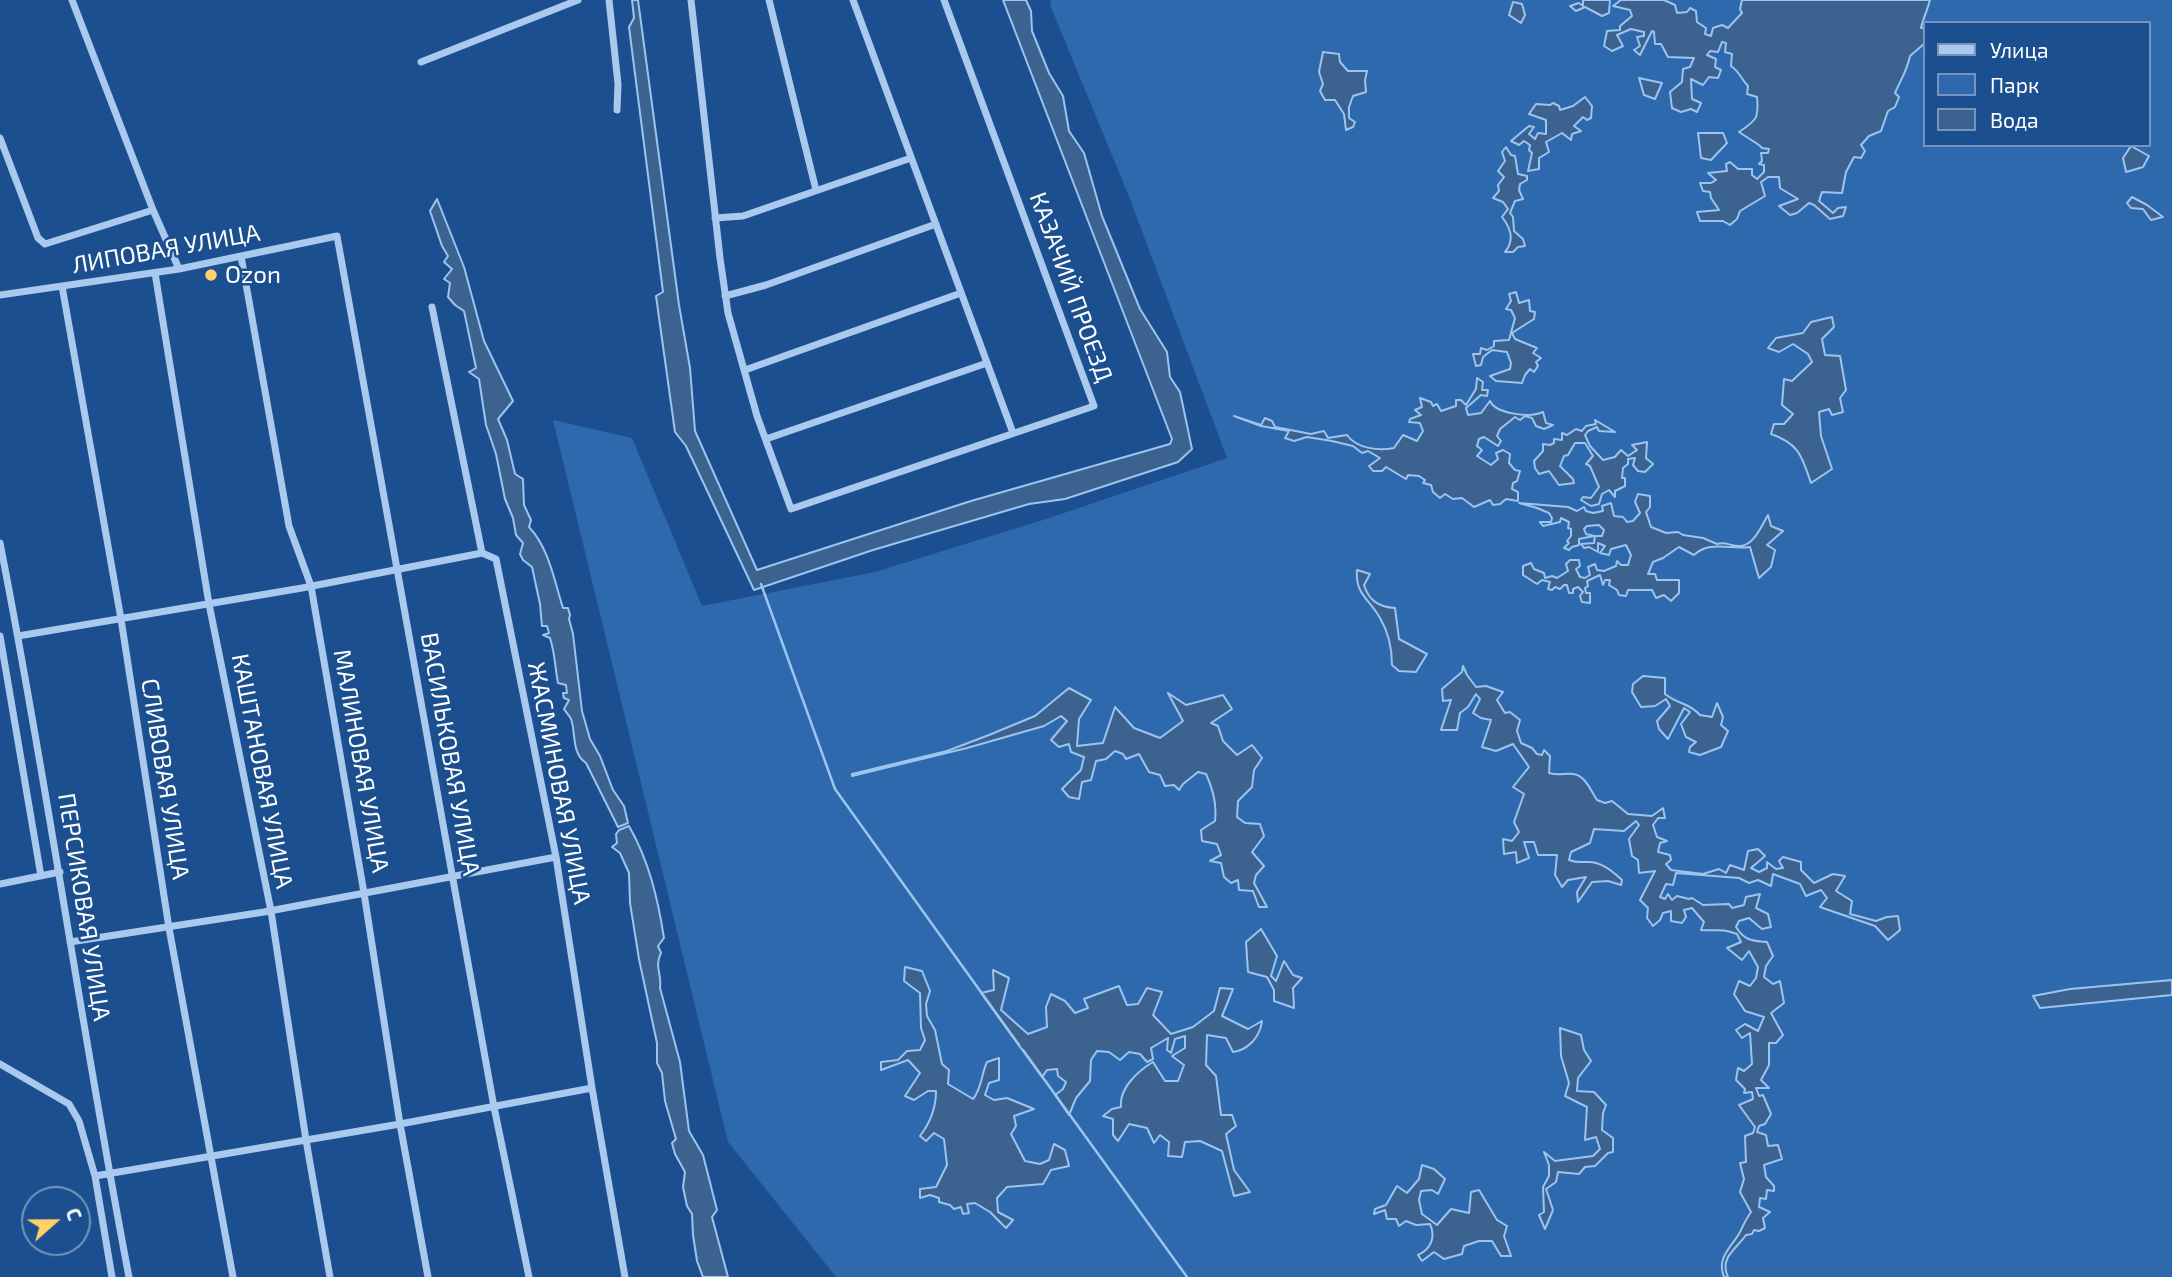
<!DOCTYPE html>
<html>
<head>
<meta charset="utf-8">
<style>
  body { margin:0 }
  #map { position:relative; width:2172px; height:1277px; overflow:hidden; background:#1b4f8f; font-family:"Exo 2",sans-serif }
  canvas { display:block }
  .legend { position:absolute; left:1923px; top:21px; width:228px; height:126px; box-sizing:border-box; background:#1b4f8f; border:2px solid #7695bc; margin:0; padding:9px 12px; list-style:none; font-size:21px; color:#fff }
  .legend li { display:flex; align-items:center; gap:14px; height:35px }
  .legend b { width:35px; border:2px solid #7695bc }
  .north { position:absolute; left:21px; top:1186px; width:70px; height:70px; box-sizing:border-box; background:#1b4f8f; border:2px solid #7695bc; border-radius:50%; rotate:69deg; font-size:19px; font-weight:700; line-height:28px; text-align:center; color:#fff }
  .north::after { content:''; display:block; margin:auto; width:24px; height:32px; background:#ffd166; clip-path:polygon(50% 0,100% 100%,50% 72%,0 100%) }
</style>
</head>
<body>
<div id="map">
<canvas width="2172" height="1277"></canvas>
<ul class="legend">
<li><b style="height:9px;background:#a9c9ee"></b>Улица</li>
<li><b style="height:19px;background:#2e69ad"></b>Парк</li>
<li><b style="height:19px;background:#3c6290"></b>Вода</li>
</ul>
<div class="north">С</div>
</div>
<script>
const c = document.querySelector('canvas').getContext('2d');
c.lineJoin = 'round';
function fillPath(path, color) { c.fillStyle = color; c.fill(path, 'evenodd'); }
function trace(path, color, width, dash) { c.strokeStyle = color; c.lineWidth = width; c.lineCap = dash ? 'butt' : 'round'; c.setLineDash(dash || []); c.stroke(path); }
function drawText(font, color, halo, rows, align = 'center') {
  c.font = font + ' "Exo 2",sans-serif'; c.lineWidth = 5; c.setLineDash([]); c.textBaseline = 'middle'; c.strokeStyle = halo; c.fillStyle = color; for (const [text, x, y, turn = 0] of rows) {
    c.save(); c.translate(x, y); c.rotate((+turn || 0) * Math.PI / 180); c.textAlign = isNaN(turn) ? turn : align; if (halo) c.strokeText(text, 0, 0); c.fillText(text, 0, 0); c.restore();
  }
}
fillPath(new Path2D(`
  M1051 0H2172V1277H836L728 1142 553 420 632 438 702 606 875 572 1046 519 1227 458 1128 194 1050 5ZM1925 23H2149V145H1925Z`), '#2e69ad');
const water = new Path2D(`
  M632 0H638L679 305 690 368 695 431 757 570 971 501 1170 444 1172 439 1003 0H1026L1031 11 1032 31 1049 73 1063 96 1069 131 1084 153 1102 216 1140 309 1167 352 1170 377 1180 392 1192 449 1178 462 1065 499 1029 504 873 550 754 590 686 446 675 432 656 296 663 292 629 27 634 18Z
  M1583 0H1610L1609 13 1602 16 1585 7 1576 11 1570 6 1579 3 1583 6Z
  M1621 0H1664L1675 5 1677 13 1687 12 1690 8 1696 11 1697 22 1706 28 1705 34 1711 36 1713 28 1722 25 1728 28 1742 13 1740 9 1742 0H1930C1928 8 1922 22 1921 28H1925V43L1910 56C1907 71 1901 79 1895 93L1899 97 1895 107 1888 111 1881 131 1869 136 1861 145 1865 151 1861 158 1854 157 1846 172 1842 193 1822 192 1819 201 1833 213 1838 208 1846 207 1843 216 1830 219 1814 205 1809 203 1797 213 1790 215 1779 206 1798 199 1780 188 1779 177H1768L1761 182 1765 196 1740 211 1737 219 1730 225 1723 221H1700L1697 212 1719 210 1711 198 1710 192 1703 191 1700 183H1711L1716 180 1708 173 1727 171 1726 164 1730 162 1738 169H1752V175L1757 179 1764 172V165L1759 164 1762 161 1761 153H1768L1769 149 1762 148 1759 145 1739 132C1757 120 1759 118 1757 97L1747 94 1748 86C1741 79 1740 72 1731 66L1732 54 1725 52 1726 43 1722 42 1718 52 1710 51 1707 55 1716 59 1715 67 1721 70 1718 78 1709 77 1703 85 1691 79 1692 99 1701 103 1697 112 1691 109 1681 112 1672 108 1670 92 1682 82 1683 69 1690 67 1694 58 1668 57 1661 44H1655L1654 32 1652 31 1640 55 1634 50 1640 46 1637 37 1644 36V32L1631 29 1617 35 1623 46 1612 51 1604 46 1607 31 1620 30V26L1632 16 1630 10 1613 6Z
  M1513 2 1522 4 1525 15 1521 23 1509 15Z
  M1323 52 1339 54 1340 62 1348 71H1367L1365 80 1366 92 1353 96 1349 107V118L1355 122 1353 127 1346 130 1344 114 1335 100H1325L1320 91 1323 84 1319 72Z
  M1639 78 1662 83 1655 99 1644 95Z
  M1585 97 1592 106 1591 118 1587 120 1583 117 1574 126 1581 131 1572 134 1571 140 1562 133 1546 142 1549 152 1539 158V169L1528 171 1532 153 1529 150 1530 145 1524 141 1519 145 1511 141 1529 126 1534 127 1529 134 1535 139 1538 133 1546 134V120L1529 114 1536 104 1550 105 1553 103 1559 106 1560 110 1573 106Z
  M1698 133H1723L1727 143 1711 160 1701 158Z
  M2131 146 2149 156 2143 167 2126 172 2123 158Z
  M1506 147 1511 155 1515 156 1518 174 1527 176V180L1520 184 1519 190 1523 199 1515 201 1510 213 1513 217 1514 231 1523 239 1525 246 1518 247 1513 252H1505C1515 240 1510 227 1502 217L1508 209 1503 202 1493 198 1499 191 1498 185 1504 177 1498 171 1505 161 1502 152Z
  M2132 197 2147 205 2163 217 2151 220 2143 209 2131 208 2127 203Z
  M437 199 464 267 484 341 513 401 498 419 507 440 515 474 523 479 524 505 531 520 529 527C549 548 554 580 563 608H568L570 615 569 619 573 634 582 711 590 739 600 756 613 790 624 806 628 823 618 827 586 763C571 753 576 732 571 719 569 715 566 712 564 709L569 700 564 698 563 693H567L566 685 558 683C555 668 555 653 550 638L543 635 549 633 547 626H542L540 604 532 567 523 560 520 554 523 543 516 535 513 518 505 499 496 454 486 425 479 379 469 372 476 368 464 311 455 305 448 297 450 283 444 279 452 269 444 262 448 256 442 246 430 211Z
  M1516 292 1519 303 1529 300 1530 311 1535 312 1534 319 1512 333 1515 339 1537 348 1533 353 1541 358 1536 362 1538 366 1534 372 1530 369 1525 375 1522 383 1496 381 1490 376 1510 369 1511 363 1507 352 1492 350 1483 357 1481 365 1476 366 1473 354H1480L1481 348 1487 350 1494 346V341L1509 340 1515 318 1511 310 1506 309 1511 301 1509 294Z
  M1832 317 1834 327 1822 339 1825 355 1840 356 1846 390 1840 398 1843 412 1832 415 1829 409 1819 412 1821 436 1832 469 1811 483C1802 457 1800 444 1771 434L1774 424H1784L1793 414 1782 405 1784 379 1792 381 1812 362 1808 354 1793 344 1779 352 1768 348 1776 338 1803 333 1811 322Z
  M1477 378 1483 382 1482 390H1488L1487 396 1481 395 1466 408 1468 415 1481 413 1490 401C1496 414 1530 418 1543 412L1546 423 1553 425 1544 429 1536 426 1532 418 1525 416 1520 420 1515 417 1500 429 1497 436 1501 441 1498 446 1484 437 1479 439 1477 446 1482 450 1477 456 1491 465 1498 459 1496 453 1503 450 1510 454 1509 463 1515 470 1520 471 1517 481 1513 483 1512 489 1518 492V501L1506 499 1500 504 1493 505 1490 500 1474 507 1462 498 1453 499 1445 494 1440 498 1433 492 1431 485 1423 483 1425 480 1419 476 1408 475 1406 479 1386 467 1382 471H1373L1369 466 1380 458 1368 451 1362 453 1353 446 1332 441 1307 437 1294 441 1285 438 1289 431 1261 426 1234 416 1261 425 1265 418 1272 421 1275 427 1311 434 1324 431 1328 438 1347 435C1357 449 1379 451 1394 448L1403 435 1417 441 1423 431 1420 423 1409 422 1410 419 1421 415 1415 410 1422 407 1420 398 1431 402 1433 406 1437 404 1441 411 1456 406V400H1461L1466 405 1476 389Z
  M1595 420 1615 432 1599 431 1597 427 1588 431 1585 435 1590 446 1603 460 1615 457 1621 450 1628 456 1637 450 1632 445 1647 442 1646 458 1653 464 1645 472 1638 471 1633 465 1635 458 1628 459V464L1623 468 1622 478H1625V486L1615 491V497L1609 490 1602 494 1599 504 1591 506 1581 500 1583 497 1591 498 1599 487 1590 466 1586 464 1593 456 1585 443H1575L1568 455 1564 456 1560 466 1573 479 1574 483 1559 485 1549 471 1539 474 1535 468 1534 461 1543 451V444L1550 445 1554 443V439L1562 440V433L1567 435 1576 429 1582 431 1586 426 1596 424Z
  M1638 494 1650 496V507L1646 512 1651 527 1666 533 1678 532 1683 535 1703 538 1717 544C1726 541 1732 547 1741 546 1754 545 1762 525 1768 515L1771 526 1783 531 1767 545 1775 550 1771 567 1759 578 1750 547C1731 550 1709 540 1694 555L1679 547 1663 558 1653 562 1648 574H1655L1657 580H1679V593L1671 601 1664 595 1656 598 1652 590H1628L1626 596 1619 595 1617 590 1609 585 1610 580H1605L1603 585 1600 575 1587 581 1588 586 1585 588 1586 593H1590V603L1582 602 1580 596 1583 592 1578 587 1573 589V593H1569L1567 585H1564L1560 589 1555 587 1552 590 1548 589 1550 582 1542 580 1537 584 1523 575V566L1531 563 1534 569 1544 573 1545 578 1552 576 1557 578 1568 571 1566 564 1570 560H1579L1580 566 1576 569 1580 577 1585 578 1590 575 1588 567 1595 564 1597 570 1604 571 1616 566 1617 561 1621 565H1628L1631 555 1626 545 1611 549 1609 555 1600 553 1605 546 1598 543V552L1589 547 1584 548 1581 544 1594 543 1595 536H1602L1604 530 1599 525 1587 526 1584 529 1586 534 1594 536 1579 539V545L1572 547 1569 550 1564 548 1569 543 1567 541 1571 536V529L1568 528 1569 522 1561 518 1560 522 1543 526 1540 522H1551L1552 518 1549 513 1537 508 1519 503 1568 507 1577 511 1584 507 1586 511 1593 513 1603 511 1602 506 1611 503 1614 516 1623 517 1627 522 1633 521 1640 513 1635 502Z
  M1357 570 1370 574 1364 585C1369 601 1379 607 1395 608L1399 639 1427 654 1416 672 1399 671 1392 665C1392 648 1389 633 1380 618 1370 599 1355 595 1357 570Z
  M1463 666 1467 675 1476 687 1486 686 1503 692 1497 700 1505 713 1510 712 1520 720 1517 731 1521 743 1532 748 1537 754 1542 755 1544 750 1550 756 1549 773C1558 776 1564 773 1573 774 1585 775 1591 791 1597 800L1605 803 1612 801 1628 814 1652 816 1663 808 1665 818H1658L1653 825 1657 837 1667 841 1660 843 1658 852 1670 855 1671 860 1666 864 1671 870 1703 874 1719 869 1726 873 1730 865 1744 870 1748 851 1758 849 1765 856 1751 868 1759 872 1767 868V862L1776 869 1783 868 1779 861 1783 857 1801 862V870L1814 883 1833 874 1845 876 1836 891 1852 901 1850 914 1876 921 1887 917 1898 916 1900 930 1888 940 1875 926 1820 907 1827 898 1821 890 1806 896 1800 884 1773 874 1771 886 1758 880 1749 883 1739 878 1676 873 1673 885 1666 884 1660 897 1665 899 1668 894 1672 900 1677 896 1689 899 1692 898 1703 905 1729 904 1732 908 1744 905 1746 897 1760 894 1756 908 1768 914 1771 927 1762 929 1749 918 1739 921 1736 927C1744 940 1751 941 1767 942L1773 956 1766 966 1764 977 1773 984 1780 981 1784 1003 1771 1013 1783 1035 1776 1043H1769V1065L1761 1080 1769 1088H1756L1759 1096 1763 1095 1771 1114 1765 1124 1759 1126 1757 1132 1766 1135 1768 1146 1778 1145 1782 1159 1764 1165 1766 1177 1774 1186V1191L1767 1190 1766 1199 1760 1198 1759 1207 1770 1212 1763 1218 1765 1228 1759 1231 1754 1230 1752 1234 1746 1235C1736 1249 1719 1258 1728 1277H1724C1716 1257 1732 1247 1740 1232 1744 1224 1746 1219 1751 1212L1740 1192 1744 1179 1740 1163 1746 1162 1745 1136 1753 1133 1755 1127 1739 1105 1753 1099 1752 1092 1744 1093 1745 1089 1736 1080 1738 1068 1744 1071 1752 1064 1750 1033 1742 1038 1736 1030 1745 1024 1758 1031 1764 1017 1745 1011 1734 994 1739 981 1750 986 1756 978 1758 967 1749 951 1742 960 1727 948 1741 942 1737 934C1721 928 1717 931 1701 930L1704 922 1692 908 1684 910 1686 917 1682 923 1671 921V911L1663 913 1660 920 1653 926 1647 918 1648 908 1640 900 1655 871 1639 873 1638 860 1632 856 1629 839 1639 825 1636 821 1624 831 1594 829 1590 843 1571 852 1569 860C1577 863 1579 862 1586 862 1601 861 1612 871 1622 880L1621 885 1608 881 1592 882 1578 902 1577 892 1586 877 1568 880 1562 887 1555 875 1557 855H1538L1534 842H1524L1529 858 1517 863 1516 852 1504 854 1503 839 1512 841 1519 832 1514 822 1524 794 1513 787 1529 767 1513 744 1496 751 1482 747 1491 720 1481 718 1473 713 1480 699 1476 694 1468 707 1460 713 1457 730H1441L1451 700 1443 701 1442 689 1462 672Z
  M1643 676 1665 678V694C1679 705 1688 702 1700 715L1712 717 1717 703 1723 717 1721 725 1728 731 1721 747 1700 755 1689 752 1690 747 1696 742 1686 737 1681 724 1690 712 1684 708 1668 739 1659 729 1657 721 1670 706 1666 699 1655 706 1641 707 1632 692 1633 684Z
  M1069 688 1091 700 1079 719 1077 746 1103 743 1115 707 1134 728 1160 738 1183 721 1168 693 1186 705 1223 695 1232 709 1211 723 1218 726 1223 741 1237 755 1252 745 1262 758 1254 770 1252 787 1238 801 1237 817 1245 823 1260 824 1264 836 1252 852 1264 866 1256 875 1254 883 1267 907H1259L1253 891 1239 890 1238 880 1231 883 1224 877 1221 863 1210 861 1221 855 1217 844 1202 841 1201 830 1215 821C1217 805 1213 789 1206 774L1198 772 1183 784 1179 790 1174 785 1165 786 1160 775 1149 772 1139 754 1126 759 1123 754 1115 751 1106 759 1096 761 1091 780 1082 782 1079 799 1069 797 1062 789 1081 770 1084 757 1071 752 1069 744 1059 747 1051 740 1067 721 1061 716 1044 726 967 748 852 776V774L947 751 989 735 1035 716Z
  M629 826C649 861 658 899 664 938L658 946 661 953C654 967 662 973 660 988L680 1062 689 1131 703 1155 717 1210 712 1217 728 1277H703L697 1261 693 1235 692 1214 687 1206 683 1187 685 1172 675 1154 672 1143 676 1139 665 1101 662 1073 657 1063V1043L639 959 630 903 629 873 620 853 612 847 617 843 616 834 619 830Z
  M1261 929 1277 956 1271 976 1276 981 1284 961 1293 975 1302 978 1293 988 1294 1008 1274 1001V990L1267 977 1248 972 1246 942Z
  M905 967 922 971 930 991 926 1004 927 1016 935 1030 942 1064 949 1070 948 1084 973 1099C982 1088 981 1075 987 1062L999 1058V1080L989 1083 985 1095 994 1100 1007 1098 1034 1109 1014 1116 1016 1126 1011 1134 1025 1161 1040 1164 1049 1160 1054 1144 1065 1150 1069 1166 1051 1170 1043 1184 1007 1187 997 1198 998 1212 1013 1220 1006 1228 990 1212 975 1203 967 1204 969 1213 963 1214 961 1207 954 1209 950 1205 939 1202V1198L930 1195 920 1198V1189L936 1187 947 1165 944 1139 934 1133 926 1141 920 1136C930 1123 936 1108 936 1091H928L914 1100 905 1096 920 1073 908 1060 881 1070V1062L898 1060 907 1051 920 1050 925 1040 921 1028 920 993 904 981Z
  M993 970 1009 978 1001 1010 1028 1034 1047 1027 1046 1007 1051 994 1065 1001 1075 1013 1088 1008 1084 999 1119 986 1127 1005 1138 1004 1147 988 1162 992 1153 1015 1171 1034 1193 1027 1214 1011 1220 988 1233 989 1222 1016 1248 1029 1262 1021C1260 1037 1248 1050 1233 1052L1226 1038 1207 1035 1206 1065 1216 1076 1221 1115H1232L1236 1126 1226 1134 1234 1170 1250 1192 1234 1196 1222 1151 1200 1141 1185 1142 1182 1157 1168 1156 1169 1142 1160 1135 1154 1143 1147 1128 1129 1124 1118 1141 1113 1135V1119L1103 1116 1112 1109 1121 1107C1119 1088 1138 1071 1153 1062L1165 1081H1178L1184 1065 1172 1056 1185 1048V1036L1175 1039 1171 1053 1167 1050 1168 1038 1151 1048 1153 1059 1147 1062 1140 1054 1129 1052 1120 1060 1109 1052 1097 1051 1091 1060 1090 1081 1076 1098 1069 1115 1055 1095 1063 1089 1066 1082 1058 1076 1057 1069 1047 1070 1042 1077 981 993 994 990Z
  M2172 980V995L2040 1008 2033 996 2070 989Z
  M1560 1028 1581 1035 1584 1050 1591 1061 1578 1078 1577 1091 1594 1092 1606 1105 1603 1113 1602 1130 1613 1138V1152L1608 1153 1595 1166 1585 1167 1579 1174 1558 1172 1556 1182 1546 1189 1553 1210 1545 1229 1539 1215 1544 1212 1543 1187 1549 1176V1165L1544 1152 1555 1161 1593 1156 1600 1149 1596 1137 1585 1140 1587 1107 1565 1096 1569 1083 1561 1056Z
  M1422 1165 1434 1169 1445 1179 1438 1194 1432 1190 1421 1191 1419 1200 1422 1214 1437 1225 1451 1209 1469 1213 1471 1192 1479 1190 1497 1220 1507 1226 1504 1236 1511 1256H1501L1492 1241H1479L1464 1246 1462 1254 1444 1259 1434 1252 1422 1261 1418 1255C1431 1249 1436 1237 1430 1224L1416 1225 1406 1221 1399 1226 1396 1219H1387L1385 1210 1374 1214 1375 1209 1386 1205 1397 1186 1407 1193 1419 1179Z`);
fillPath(water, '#3c6290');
trace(water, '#9cc4f0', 2);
trace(new Path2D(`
  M761 584 835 789 1019 1045
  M1023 1050 1187 1277`), '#9cc4f0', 2.5);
trace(new Path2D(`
  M72 0 153 210 179 269
  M609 0 618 84 617 110
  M691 0 720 258 728 313 757 416 791 509 1094 406 944 0
  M769 0 816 190
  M853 0 1013 433
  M421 62 578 0
  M0 138 38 238 45 244 153 210
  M715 218 743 216 911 158
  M241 256 289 526 311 586 364 893 400 1124 428 1277
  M155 273 209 604 271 911 306 1140 330 1277
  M62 286 121 619 169 928 233 1277
  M0 295 179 269 337 236 494 1107 529 1277
  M725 296 766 285 936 224
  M432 307 482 553
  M745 370 961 293
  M766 439 987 363
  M0 543C48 787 82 1033 129 1277
  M482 553 496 559 556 857 592 1088 625 1277
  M0 636 41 876
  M18 636 302 588 482 553
  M0 884 60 872
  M70 942 264 912 556 857
  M0 1064 69 1104 79 1121 95 1176 112 1277
  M95 1176 400 1124 592 1088`), '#a9c9ee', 7);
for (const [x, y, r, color] of [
  [211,275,7,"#ffd166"]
]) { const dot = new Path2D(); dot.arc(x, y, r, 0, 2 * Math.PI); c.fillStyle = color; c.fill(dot); trace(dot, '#1b4f8f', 2.5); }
drawText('24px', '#fff', '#1b4f8f', [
  ["ЛИПОВАЯ УЛИЦА",166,249,-10],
  ["КАЗАЧИЙ ПРОЕЗД",1071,287,70],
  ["ВАСИЛЬКОВАЯ УЛИЦА",450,754,80],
  ["МАЛИНОВАЯ УЛИЦА",361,761,80],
  ["КАШТАНОВАЯ УЛИЦА",262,771,79],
  ["СЛИВОВАЯ УЛИЦА",165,779,81],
  ["ЖАСМИНОВАЯ УЛИЦА",559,783,79],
  ["ПЕРСИКОВАЯ УЛИЦА",84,907,81]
]);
drawText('24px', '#fff', '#1b4f8f', [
  ["Ozon",225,275]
], 'left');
</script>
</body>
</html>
